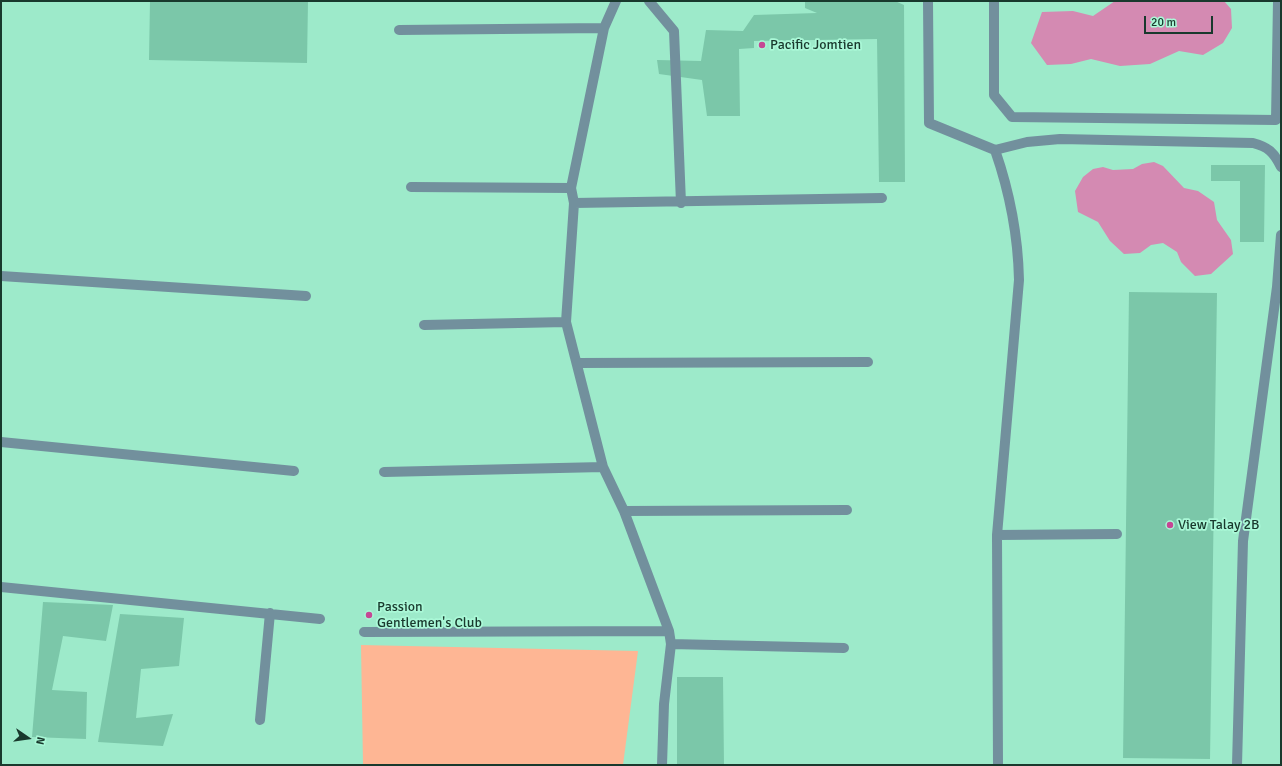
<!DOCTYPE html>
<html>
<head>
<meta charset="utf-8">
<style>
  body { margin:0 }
  #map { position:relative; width:1282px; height:766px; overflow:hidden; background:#9deaca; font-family:Signika,sans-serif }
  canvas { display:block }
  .frame { position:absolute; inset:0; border:2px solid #19392d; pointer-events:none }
  .north { position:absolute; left:8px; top:718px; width:40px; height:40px; -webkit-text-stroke:3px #aaf8d7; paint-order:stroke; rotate:103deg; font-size:11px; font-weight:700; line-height:16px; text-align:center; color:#19392d }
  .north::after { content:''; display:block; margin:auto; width:14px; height:18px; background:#19392d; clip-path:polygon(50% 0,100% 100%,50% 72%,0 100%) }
  .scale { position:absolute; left:1144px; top:16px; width:69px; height:18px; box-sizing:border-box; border:2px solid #19392d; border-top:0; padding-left:5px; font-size:12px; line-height:14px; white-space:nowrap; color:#19392d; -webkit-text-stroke:3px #aaf8d7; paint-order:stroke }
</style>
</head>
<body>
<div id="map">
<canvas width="1282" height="766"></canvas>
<div class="frame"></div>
<div class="north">N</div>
<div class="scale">20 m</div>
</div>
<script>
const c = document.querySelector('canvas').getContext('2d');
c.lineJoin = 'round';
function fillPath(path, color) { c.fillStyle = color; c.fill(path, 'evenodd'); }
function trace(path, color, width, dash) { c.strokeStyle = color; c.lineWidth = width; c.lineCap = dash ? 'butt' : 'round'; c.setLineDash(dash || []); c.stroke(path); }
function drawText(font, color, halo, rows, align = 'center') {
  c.font = font + ' Signika,sans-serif'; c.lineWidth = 3.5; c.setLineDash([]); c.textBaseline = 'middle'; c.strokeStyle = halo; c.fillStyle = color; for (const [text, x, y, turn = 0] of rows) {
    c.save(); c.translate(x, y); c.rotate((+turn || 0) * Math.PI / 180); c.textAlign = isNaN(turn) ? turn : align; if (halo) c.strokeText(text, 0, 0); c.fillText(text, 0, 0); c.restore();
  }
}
fillPath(new Path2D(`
  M361 645 638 651 623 765H363Z`), '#feb694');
fillPath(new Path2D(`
  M1115 1H1224L1231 9 1232 28 1223 43 1203 55 1179 51 1150 64 1120 66 1091 59 1071 64 1047 65 1031 43 1042 12 1073 11 1093 16Z
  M1154 162 1163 166 1184 188 1198 191 1214 202 1217 220 1231 240 1233 254 1211 274 1195 276 1181 262 1177 252 1163 243 1151 245 1140 253 1124 254 1110 241 1098 222 1078 212 1075 191 1083 177 1093 169 1103 167 1113 170 1133 169 1142 164Z`), '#d48ab2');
fillPath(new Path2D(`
  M150 1H308L307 63 149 60Z
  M805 1H895L904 5 905 182H879L877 39 754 41V48L739 49 740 116H707L702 80 659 74 657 60 701 61 706 30 743 31 754 15 817 13 805 8Z
  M1211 165H1265L1264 242H1240V181H1211Z
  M1129 292 1217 293 1210 759 1123 758Z
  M43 602 113 605 106 641 63 636 52 690 87 692 86 739 32 737Z
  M120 614 184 618 179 666 141 669 136 718 173 714 163 746 98 742Z
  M677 677H723L724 765H677Z`), '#7bc7a9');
trace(new Path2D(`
  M616 1 604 28 571 188 574 203 566 322 603 467 624 511 669 631 671 644 664 704 662 765
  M649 1 674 31 681 203
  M928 1 929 123 995 150C1010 193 1018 234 1019 280L997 535 998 765
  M994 1V95L1012 117 1276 120 1278 1
  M399 30 604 28
  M995 150 1027 142 1060 139 1253 143C1268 147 1274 152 1281 167
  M411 187 571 188
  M574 203 882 198
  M1 276 306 296
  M424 325 566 322
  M577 363 868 362
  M1 442 294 471
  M384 472 603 467
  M624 511 847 510
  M997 535 1117 534
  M1 587 320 619
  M364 632 669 631
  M671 644 844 648
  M260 720 270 613
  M1237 765 1243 541 1277 287 1281 235`), '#72909d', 10);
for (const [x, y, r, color] of [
  [762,45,4,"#c54794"],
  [1170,525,4,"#c54794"],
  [369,615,4,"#c54794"]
]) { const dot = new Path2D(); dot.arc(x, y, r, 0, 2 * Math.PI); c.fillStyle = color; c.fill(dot); trace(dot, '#aaf8d7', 1.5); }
drawText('14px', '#19392d', '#aaf8d7', [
  ["Pacific Jomtien",770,45],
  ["View Talay 2B",1178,525],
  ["Passion",377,607],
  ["Gentlemen's Club",377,623]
], 'left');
</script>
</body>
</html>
